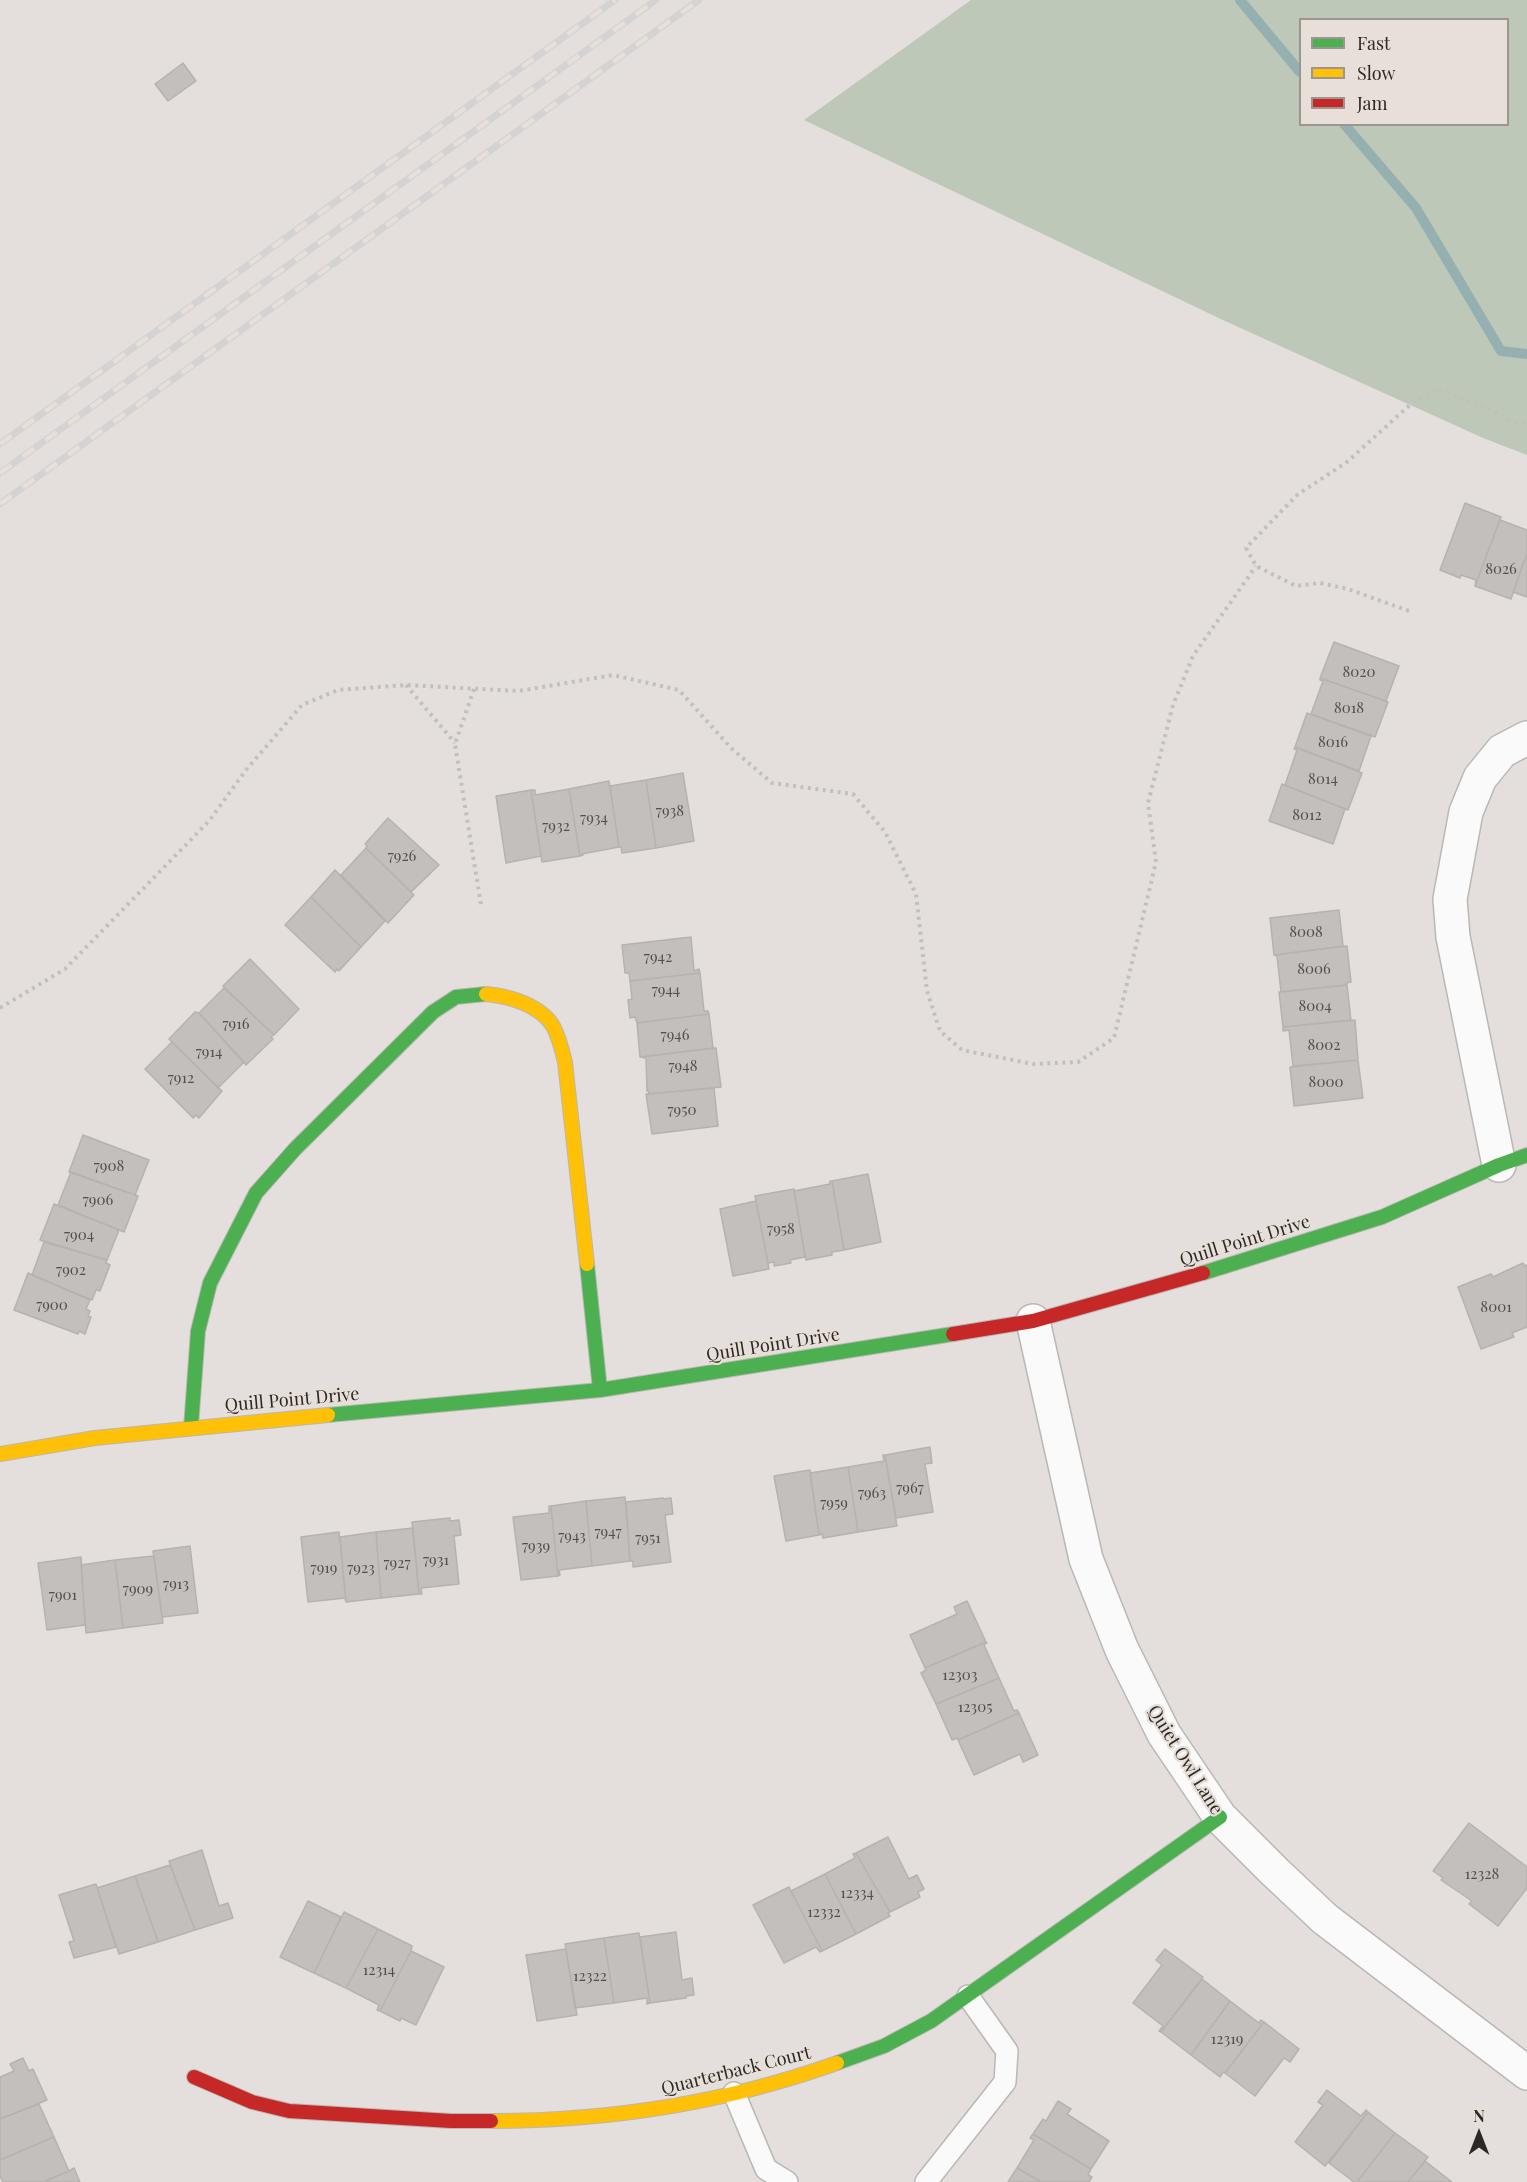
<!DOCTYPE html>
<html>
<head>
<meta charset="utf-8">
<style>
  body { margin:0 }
  #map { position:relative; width:1527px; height:2182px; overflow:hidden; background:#e4dfdc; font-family:"Playfair Display",serif }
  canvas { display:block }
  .legend { position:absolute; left:1299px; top:18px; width:210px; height:108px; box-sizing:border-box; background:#e7dfd8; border:2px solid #9c9690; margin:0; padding:8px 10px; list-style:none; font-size:18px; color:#2b2825 }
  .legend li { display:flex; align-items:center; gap:12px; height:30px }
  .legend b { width:30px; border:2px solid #9c9690 }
  .north { position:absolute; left:1449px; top:2104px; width:60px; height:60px; -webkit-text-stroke:4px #e7dfd8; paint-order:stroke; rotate:0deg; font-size:16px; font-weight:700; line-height:24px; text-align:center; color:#2b2825 }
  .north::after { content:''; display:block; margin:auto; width:21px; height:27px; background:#2b2825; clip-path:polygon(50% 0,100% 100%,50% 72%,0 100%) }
</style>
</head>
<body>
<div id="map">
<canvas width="1527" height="2182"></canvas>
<ul class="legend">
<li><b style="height:8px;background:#4caf50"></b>Fast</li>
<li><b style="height:8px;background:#ffc107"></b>Slow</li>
<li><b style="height:8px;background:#c62828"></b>Jam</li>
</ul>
<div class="north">N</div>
</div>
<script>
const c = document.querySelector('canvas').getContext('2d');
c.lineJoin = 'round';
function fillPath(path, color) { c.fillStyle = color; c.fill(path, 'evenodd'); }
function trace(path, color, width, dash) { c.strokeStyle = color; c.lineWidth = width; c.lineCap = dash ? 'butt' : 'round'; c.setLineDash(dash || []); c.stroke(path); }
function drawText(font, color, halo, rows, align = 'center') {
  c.font = font + ' "Playfair Display",serif'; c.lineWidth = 4.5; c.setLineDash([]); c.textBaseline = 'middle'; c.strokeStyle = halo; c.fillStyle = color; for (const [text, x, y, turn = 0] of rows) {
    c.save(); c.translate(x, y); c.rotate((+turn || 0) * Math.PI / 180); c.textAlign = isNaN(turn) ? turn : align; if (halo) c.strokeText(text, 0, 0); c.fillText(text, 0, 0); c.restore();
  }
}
fillPath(new Path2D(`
  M971 0H1527V455L1483 438 1225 321 804 120ZM1300 20H1508V124H1300Z`), '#bec8b8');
trace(new Path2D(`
  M1240 0 1300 72
  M1344 124 1416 208 1501 351 1527 354`), '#94b0b0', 10);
const building = new Path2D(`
  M183 63 196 81 168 101 155 84Z
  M1465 503 1501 517 1475 586 1476 580 1461 575 1460 578 1440 570Z
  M1501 517 1500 520 1527 530V553L1511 599 1475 586Z
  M1527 553V597L1513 592Z
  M1334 642 1399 666 1386 701 1320 678Z
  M1320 678 1388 702 1375 737 1311 714 1323 681 1320 680Z
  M1307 713 1371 736 1359 771 1295 747Z
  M1295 747 1362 773 1348 810 1285 785 1297 750 1294 749Z
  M683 773 694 841 656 848 646 780Z
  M646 780 656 848 622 853 621 847H619L610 786Z
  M609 781 619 847 582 854 583 855 580 856 569 789Z
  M1282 784 1345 809 1333 844 1269 821Z
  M569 789 580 856 542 862 531 790H535V795Z
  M531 790 541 856 506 863 496 796Z
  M388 818 439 865 411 892 366 848 367 846 365 844Z
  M366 848 414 895 388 923 341 875Z
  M335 870 385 921 361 947 311 897Z
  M311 897 361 947 339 971 337 969 335 972 285 925Z
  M1339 910 1343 946 1274 955 1270 918Z
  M691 937 694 971 699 969 700 973 630 981 629 973H625L622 945Z
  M1347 946 1351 982 1346 983 1347 985 1281 992 1277 956 1274 955Z
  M250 959 299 1009 274 1035 223 986Z
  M700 973 704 1011H708L709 1014 637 1023 635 1017 630 1018 628 1000 632 999 630 981Z
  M1347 985 1351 1020 1283 1027 1279 992Z
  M224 988 274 1035 271 1037 273 1039 246 1065 199 1013Z
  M195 1012 199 1013 244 1062 218 1088 169 1039Z
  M709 1014 713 1048 640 1057 637 1023Z
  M1355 1020 1358 1060 1293 1066 1289 1030 1283 1031V1027Z
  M172 1042 222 1091 199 1118 196 1115 193 1118 145 1069Z
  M716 1048 721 1087 649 1094 648 1090 647 1091 646 1058 640 1057Z
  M1358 1060 1363 1098 1294 1106 1290 1067Z
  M714 1088 718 1126 652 1134 646 1094Z
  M83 1135 149 1160 135 1195 69 1172Z
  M71 1172 138 1196 124 1232 58 1205Z
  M868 1174 881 1242 844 1250 832 1181Z
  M830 1181H832L844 1250 832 1252V1255L806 1260 794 1191 830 1184Z
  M794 1189 805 1257 790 1260 791 1263 774 1266V1262L768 1263 755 1196Z
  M756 1201 769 1269 733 1276 720 1209Z
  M54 1204 119 1230 107 1260 40 1240Z
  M44 1242 107 1260 106 1263 110 1265 100 1291 96 1290 92 1300 32 1275Z
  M1523 1263 1524 1266 1527 1265V1327L1512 1333 1514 1337 1481 1349 1458 1287 1491 1274 1493 1277Z
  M28 1273 90 1300 86 1309 90 1311 88 1316 91 1317 85 1334 79 1331 78 1334 14 1310Z
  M930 1447 932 1463 925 1464 933 1512 896 1518 885 1455Z
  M883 1455H885L897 1526 858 1532 848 1467 884 1461Z
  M848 1467 858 1532 823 1538 822 1534 819 1535 810 1473Z
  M810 1470 819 1535 786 1541 774 1476Z
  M625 1497 630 1561 592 1566 586 1501Z
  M663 1498V1499L671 1498 673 1514 665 1515 671 1562 633 1567V1561H630L626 1502Z
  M586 1501 592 1566 559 1570 560 1575 558 1576 551 1506Z
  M549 1506H551L558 1576 521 1580 513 1517 549 1513Z
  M450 1518V1521L459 1520 461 1535 454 1536 459 1584 421 1588 422 1594H419L412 1522Z
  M413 1528 419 1594 381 1598 376 1532Z
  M339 1532 346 1602 345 1598 308 1602 301 1537Z
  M376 1532 381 1598 346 1602 340 1537Z
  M190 1546 198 1613 162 1617 153 1551Z
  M154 1556 163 1623 123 1628 115 1560Z
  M81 1557 85 1625 47 1630 38 1563Z
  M115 1560 123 1628 86 1633 81 1565Z
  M967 1601 986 1642 925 1668 910 1635 957 1614 954 1607Z
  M986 1642 987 1643 984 1645 999 1678 936 1704 921 1673 926 1670 925 1668Z
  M999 1678 1014 1711 1017 1710 1019 1713 958 1740 957 1738 952 1740 936 1704Z
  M1019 1713 1038 1755 1023 1762 1020 1754 974 1775 958 1740Z
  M1469 1823 1527 1867V1888L1498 1926 1469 1904 1472 1901 1441 1880 1443 1878 1433 1871Z
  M888 1837 909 1879 917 1875 924 1889 918 1892 920 1897 890 1912 856 1853Z
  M202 1850 219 1906 228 1903 233 1918 195 1930 169 1861Z
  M856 1853 890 1912 888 1913 890 1916 856 1934 825 1874 855 1858 853 1854Z
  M170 1865 195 1930 158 1942 135 1876Z
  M825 1874 856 1934 822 1951 791 1891Z
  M135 1876 158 1942 119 1954 97 1888Z
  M96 1884 116 1947 74 1958 69 1942 74 1941 59 1895Z
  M789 1887 822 1951 820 1952 816 1947 784 1963 753 1905Z
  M308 1901 341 1917 314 1973 280 1957Z
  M344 1912 378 1929 346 1988 314 1973Z
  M378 1929 412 1946 411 1951 380 2011 377 2010 379 2005 346 1988Z
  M676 1932 682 1980 692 1978 694 1995 686 1996V1998L650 2003 640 1937Z
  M639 1933 650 2003 647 2004V1998L614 2003 604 1938Z
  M604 1938 614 2003 575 2008 565 1944Z
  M566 1949 577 2015 537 2021 526 1955Z
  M1165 1949 1203 1977 1161 2032 1159 2031 1163 2026 1133 2003 1162 1965 1156 1960Z
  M411 1951 444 1967 416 2025 401 2018 400 2021 380 2011Z
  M1202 1979 1230 2001 1191 2055 1161 2032Z
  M1230 2001 1259 2023 1261 2020 1264 2022 1225 2073 1223 2072 1220 2077 1191 2055Z
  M1264 2022 1299 2049 1290 2062 1284 2058 1255 2096 1225 2073Z
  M23 2058 29 2071 33 2069 47 2100 0 2119V2077L14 2071 10 2064Z
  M1327 2090 1361 2116 1366 2110 1368 2112 1325 2166 1295 2142 1323 2105 1318 2102Z
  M1058 2101 1071 2109 1067 2114 1109 2141 1091 2169 1033 2134 1043 2119 1046 2121Z
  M39 2104 54 2137 0 2160V2119Z
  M1368 2112 1395 2133 1357 2182H1354L1329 2163Z
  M1395 2133 1428 2157 1408 2182H1357Z
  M1033 2134 1091 2169 1088 2175 1092 2177 1089 2182H1041L1017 2168 1034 2140 1030 2138Z
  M54 2137 69 2171 43 2182H3L0 2176V2160Z
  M1425 2161 1452 2182H1408Z
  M74 2168 80 2182H43L69 2171Z
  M1017 2168 1041 2182H1008Z`);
fillPath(building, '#c2bfbc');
trace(building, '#b5b2af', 1.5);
const lane = new Path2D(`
  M734 2093 766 2169 787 2182
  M926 2182 1005 2082 1007 2051 968 1996`);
const street = new Path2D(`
  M1499 1165 1453 937 1450 899 1466 812 1480 778 1502 751 1527 738
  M1033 1321 1086 1559 1122 1650 1164 1734 1220 1817 1275 1872 1325 1919 1527 2073`);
const fast = new Path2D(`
  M587 1264 600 1390
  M1203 1273 1382 1217 1499 1165 1527 1155
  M328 1415 600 1390 953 1334
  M191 1427 198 1331 210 1283 256 1193 295 1149 433 1012 456 997 486 994
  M837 2063 884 2046 931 2021 1220 1817`);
const slow = new Path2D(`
  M486 994C509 996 540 1005 553 1026 559 1037 562 1050 565 1062L587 1264
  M0 1454 95 1438 328 1415
  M491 2121C609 2121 725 2103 837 2063`);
const jam = new Path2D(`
  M953 1334 1033 1321 1203 1273
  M194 2077 252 2102 289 2111 451 2121H491`);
trace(lane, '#bab7b4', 24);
trace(street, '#bab7b4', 36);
trace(fast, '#bab7b4', 16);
trace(slow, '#bab7b4', 16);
trace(jam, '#bab7b4', 16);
trace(new Path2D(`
  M1409 611 1348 589 1320 583 1296 586 1256 566 1246 548 1297 495 1347 462 1412 403 1438 389 1490 409 1515 423H1527
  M406 685 455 743
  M474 689 455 744 481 905
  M0 1008 65 969 209 821 246 770 302 705 338 690 406 685 518 691 613 675 679 690 731 748 772 783 853 794 885 832 916 894 927 991 940 1031 962 1050 1033 1064 1078 1062 1114 1038 1156 862 1148 803 1173 705 1193 656 1256 566`), '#c2c0bf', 4, [3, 4.5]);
trace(lane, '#fbfafa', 21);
trace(street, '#fbfafa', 33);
trace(fast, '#4caf50', 14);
trace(slow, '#ffc107', 14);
trace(jam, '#c62828', 14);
const rail = new Path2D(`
  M0 444 615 0
  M0 473 656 0
  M0 504 699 0`);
trace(rail, '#d4d2d2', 7);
trace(rail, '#e7dfd8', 4.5, [14]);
drawText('15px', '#514e4b', null, [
  ["8026",1501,569],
  ["8020",1359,672],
  ["8018",1349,708],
  ["8016",1333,742],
  ["8014",1323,779],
  ["7938",670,811],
  ["8012",1307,815],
  ["7934",594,818],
  ["7932",556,826],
  ["7926",402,856],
  ["8008",1306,932],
  ["7942",658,957],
  ["8006",1314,969],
  ["7944",666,990],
  ["8004",1315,1006],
  ["7916",236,1024],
  ["7946",675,1035],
  ["8002",1324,1045],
  ["7914",209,1052],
  ["7948",683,1066],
  ["7912",181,1078],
  ["8000",1326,1082],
  ["7950",682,1110],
  ["7908",109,1166],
  ["7906",98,1200],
  ["7958",781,1229],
  ["7904",79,1235],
  ["7902",71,1270],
  ["7900",52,1305],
  ["8001",1496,1307],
  ["7967",910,1488],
  ["7963",872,1493],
  ["7959",834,1503],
  ["7947",608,1532],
  ["7943",572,1536],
  ["7951",648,1538],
  ["7939",536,1546],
  ["7931",436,1560],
  ["7927",397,1563],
  ["7919",324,1568],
  ["7923",361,1568],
  ["7913",176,1584],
  ["7909",138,1589],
  ["7901",63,1595],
  ["12303",960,1675],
  ["12305",975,1707],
  ["12328",1482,1874],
  ["12334",857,1893],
  ["12332",824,1912],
  ["12314",379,1970],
  ["12322",590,1976],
  ["12319",1227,2039]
]);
drawText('18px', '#2b2825', '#e7dfd8', [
  ["Quill Point Drive",1245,1241,-17],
  ["Quill Point Drive",773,1345,-9],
  ["Quill Point Drive",292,1400,-5],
  ["Quiet Owl Lane",1185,1760,58],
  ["Quarterback Court",736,2071,-14]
]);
</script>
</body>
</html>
